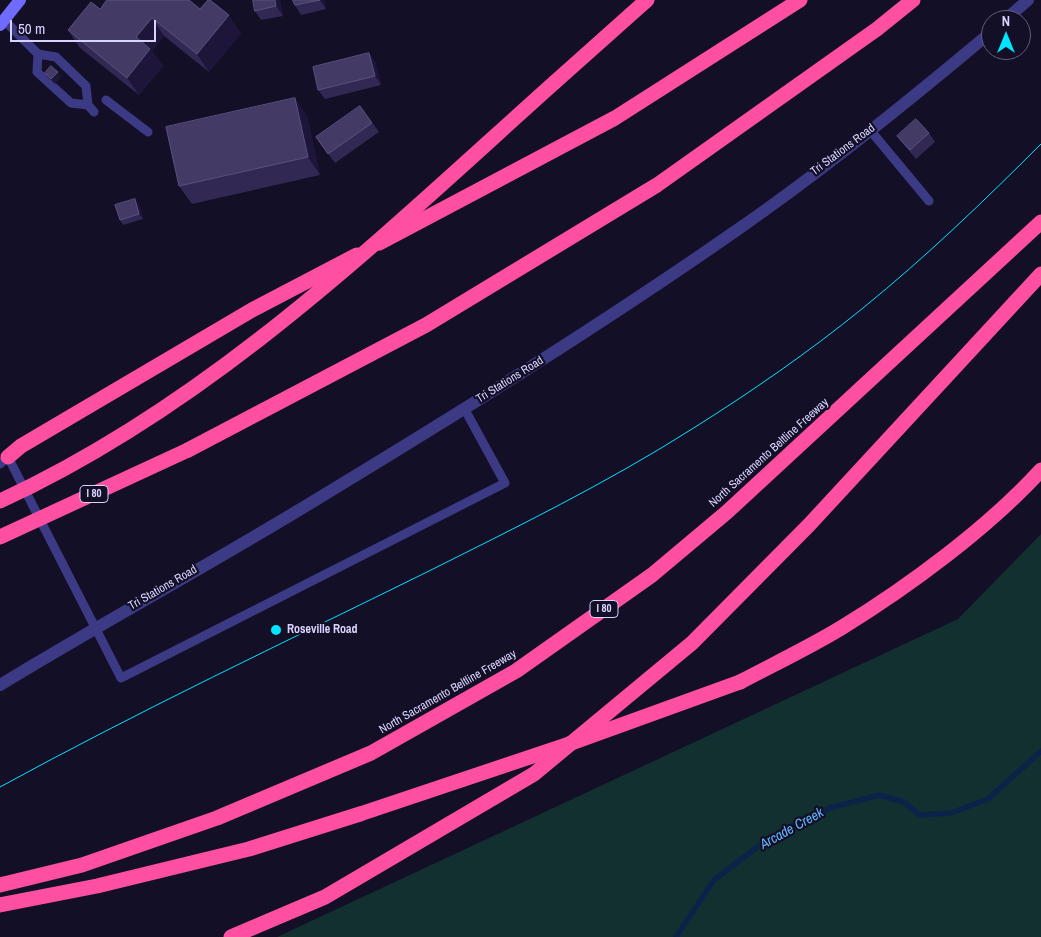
<!DOCTYPE html>
<html>
<head>
<meta charset="utf-8">
<style>
  body { margin:0 }
  #map { position:relative; width:1041px; height:937px; overflow:hidden; background:#130f26; font-family:"Archivo Narrow",sans-serif }
  canvas { display:block }
  .north { position:absolute; left:981px; top:10px; width:50px; height:50px; box-sizing:border-box; background:#130f26; border:1px solid #625e7d; border-radius:50%; rotate:0deg; font-size:14px; font-weight:700; line-height:20px; text-align:center; color:#d9d4ff }
  .north::after { content:''; display:block; margin:auto; width:18px; height:22px; background:#00e5ff; clip-path:polygon(50% 0,100% 100%,50% 72%,0 100%) }
  .scale { position:absolute; left:10px; top:20px; width:146px; height:22px; box-sizing:border-box; border:2px solid #d9d4ff; border-top:0; padding-left:6px; font-size:15px; line-height:18px; white-space:nowrap; color:#d9d4ff; -webkit-text-stroke:4px #130f26; paint-order:stroke }
</style>
</head>
<body>
<div id="map">
<canvas width="1041" height="937"></canvas>
<div class="north">N</div>
<div class="scale">50 m</div>
</div>
<script>
const c = document.querySelector('canvas').getContext('2d');
c.lineJoin = 'round';
function fillPath(path, color) { c.fillStyle = color; c.fill(path, 'evenodd'); }
function trace(path, color, width, dash) { c.strokeStyle = color; c.lineWidth = width; c.lineCap = dash ? 'butt' : 'round'; c.setLineDash(dash || []); c.stroke(path); }
function drawText(font, color, halo, rows, align = 'center') {
  c.font = font + ' "Archivo Narrow",sans-serif'; c.lineWidth = 4.5; c.setLineDash([]); c.textBaseline = 'middle'; c.strokeStyle = halo; c.fillStyle = color; for (const [text, x, y, turn = 0] of rows) {
    c.save(); c.translate(x, y); c.rotate((+turn || 0) * Math.PI / 180); c.textAlign = isNaN(turn) ? turn : align; if (halo) c.strokeText(text, 0, 0); c.fillText(text, 0, 0); c.restore();
  }
}
fillPath(new Path2D(`
  M1041 534V937H277L958 619Z`), '#12302f');
trace(new Path2D(`
  M676 937 714 880 756 848 799 822 830 808 879 795 904 802 920 815 951 813 988 799 1041 751`), '#0c2248', 5.5);
trace(new Path2D(`
  M4 20 38 54 56 57 86 86 88 105
  M38 54 37 72 71 103 88 105 94 112
  M106 100 148 132
  M870 130 929 201
  M0 464 8 457 121 678 505 483 464 408`), '#3d3a85', 9);
trace(new Path2D(`
  M1005 20 1028 0
  M0 685C102 623 207 566 309 504 454 416 598 327 737 230 825 169 909 101 991 32`), '#3d3a85', 12);
trace(new Path2D(`
  M0 25 20 0`), '#6f6bff', 12);
trace(new Path2D(`
  M555 82 647 0
  M379 243 615 118 800 0
  M188 450 426 325 657 185 877 29 913 0
  M8 457 21 446 252 310 357 255
  M740 682C774 664 808 648 841 628 908 587 988 528 1041 470
  M0 885 82 865 217 818 371 753 516 671 652 575 727 512 1041 222
  M0 905 97 886 249 849 360 814
  M231 937 325 897 534 774 692 643 809 525 1041 274`), '#ff4fa3', 15);
trace(new Path2D(`
  M0 787C139 711 283 643 425 573 515 528 607 483 692 429 751 392 809 352 863 308 926 257 984 201 1041 144`), '#00e5ff', 1);
trace(new Path2D(`
  M0 501C213 403 382 237 555 82
  M0 537 188 450
  M360 814 566 745 740 682`), '#ff4fa3', 15);
fillPath(new Path2D(`
  M280 0 283 16 261 20 255 11Z
  M293 0H324L326 9 301 15 295 5Z
  M191 2 200 9 241 33 209 72 164 36 152 51 163 66 139 95 80 48 68 30 100 9Z
  M369 53 375 62 381 85 325 99 318 90Z
  M45 73 61 76 55 84 48 78Z
  M360 106 379 132 335 163 316 137Z
  M307 116 320 175 192 204 179 186Z
  M929 133 935 142 916 159 904 145 897 136Z
  M138 203 143 219 123 225 120 220Z`), '#312854');
fillPath(new Path2D(`
  M275 0H280L283 16 276 6Z
  M320 0H324L326 9Z
  M229 15 241 33 209 72 197 54Z
  M152 18 164 36 152 51 163 66 139 95 127 78 136 37Z
  M369 53 375 62 381 85 375 76Z
  M58 72 61 76 55 84 51 79Z
  M295 98 307 116 320 175 308 157Z
  M135 199 138 203 143 219 139 214Z`), '#1d163a');
const building = new Path2D(`
  M107 0H189L200 9 208 0H210L229 15 197 54 152 18 136 37 150 49 127 78 68 30 91 2 100 9Z
  M253 0H275L276 6 255 11Z
  M293 0H320L295 5Z
  M369 53 375 76 318 90 313 67Z
  M51 66 58 72 51 79 45 73Z
  M295 98 308 157 179 186 166 127Z
  M360 106 372 123 328 154 316 137Z
  M916 119 929 133 910 150 897 136Z
  M135 199 139 214 120 220 115 205Z`);
fillPath(building, '#433a66');
trace(building, '#5a527e', 1);
for (const [x, y, r, color] of [
  [276,630,6,"#00e5ff"]
]) { const dot = new Path2D(); dot.arc(x, y, r, 0, 2 * Math.PI); c.fillStyle = color; c.fill(dot); trace(dot, '#130f26', 2); }
for (const [x, y, w] of [
  [94,494,28],
  [604,609,28]
]) { const box = new Path2D(); box.roundRect(x - w / 2, y - 8.5, w, 17, 4); c.fillStyle = '#130f26'; c.fill(box); trace(box, '#d9d4ff', 1); }
drawText('bold 11px', '#d9d4ff', null, [
  ["I 80",94,494],
  ["I 80",604,609]
]);
drawText('12px', '#d9d4ff', '#130f26', [
  ["Tri Stations Road",843,150,-37],
  ["Tri Stations Road",510,380,-32],
  ["North Sacramento Beltline Freeway",769,453,-42],
  ["Tri Stations Road",163,588,-30],
  ["North Sacramento Beltline Freeway",448,692,-30]
]);
drawText('bold 12px', '#d9d4ff', '#130f26', [
  ["Roseville Road",287,630]
], 'left');
drawText('italic 14px', '#62b6ff', '#130f26', [
  ["Arcade Creek",792,829,-29]
]);
</script>
</body>
</html>
